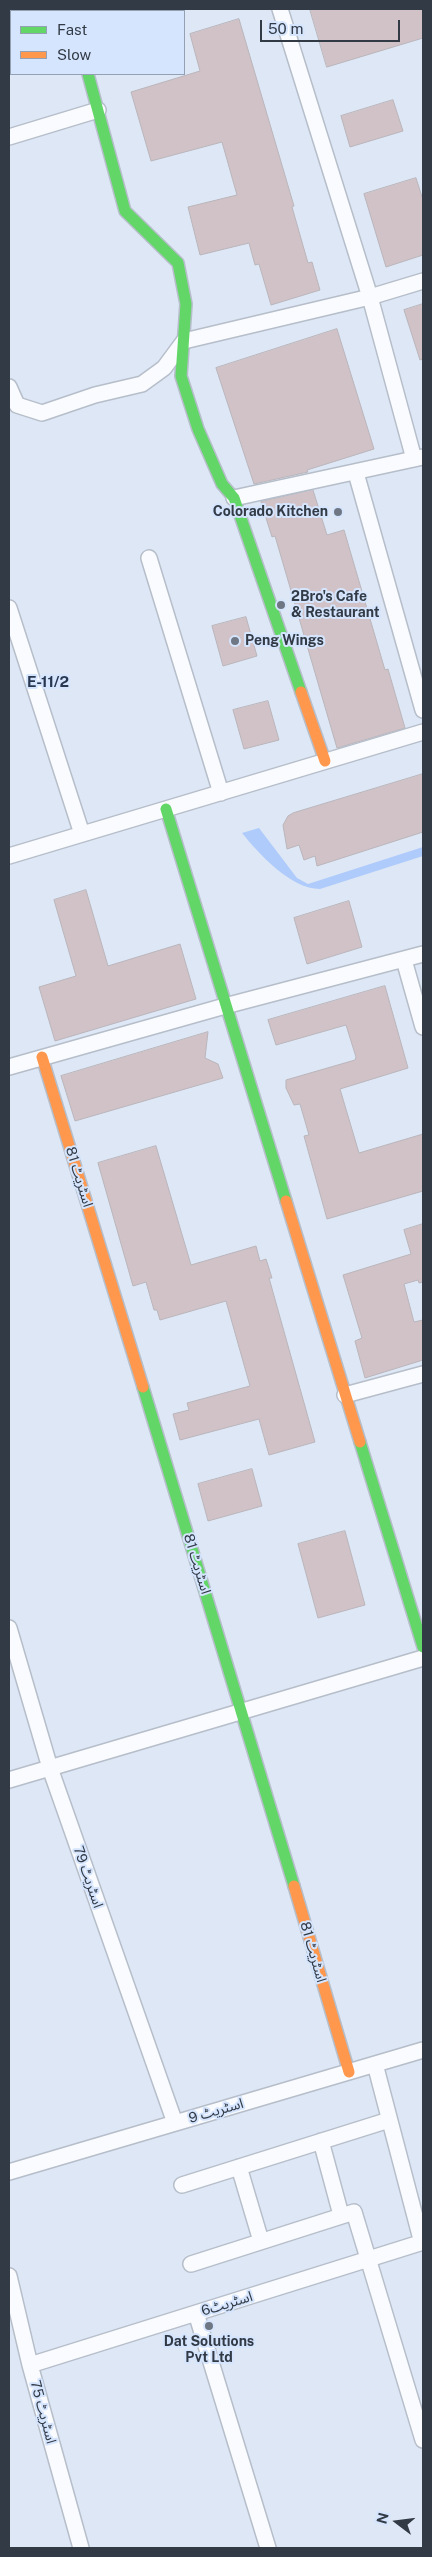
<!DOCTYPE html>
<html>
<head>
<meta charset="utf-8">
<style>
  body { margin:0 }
  #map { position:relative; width:432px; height:2557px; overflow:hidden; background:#dee7f5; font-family:"Public Sans",sans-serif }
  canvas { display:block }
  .frame { position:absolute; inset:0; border:10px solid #323a46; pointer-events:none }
  .legend { position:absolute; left:10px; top:10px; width:175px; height:65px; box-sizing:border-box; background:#d5e5fe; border:1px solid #94a1b4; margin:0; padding:6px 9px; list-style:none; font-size:15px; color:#323a46 }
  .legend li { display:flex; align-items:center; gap:10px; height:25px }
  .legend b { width:25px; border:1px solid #94a1b4 }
  .north { position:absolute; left:372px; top:2497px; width:50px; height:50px; -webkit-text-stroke:4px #d5e5fe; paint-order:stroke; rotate:285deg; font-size:14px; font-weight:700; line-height:20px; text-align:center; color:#323a46 }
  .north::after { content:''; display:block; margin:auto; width:18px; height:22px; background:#323a46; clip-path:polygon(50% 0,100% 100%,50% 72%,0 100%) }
  .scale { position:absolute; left:260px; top:20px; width:140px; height:22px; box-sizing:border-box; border:2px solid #323a46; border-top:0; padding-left:6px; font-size:15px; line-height:18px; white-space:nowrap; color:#323a46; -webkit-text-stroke:4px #d5e5fe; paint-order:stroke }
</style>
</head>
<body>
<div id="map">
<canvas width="432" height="2557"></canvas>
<div class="frame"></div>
<ul class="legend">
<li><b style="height:6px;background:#63d668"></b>Fast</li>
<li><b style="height:6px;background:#ff974d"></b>Slow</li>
</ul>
<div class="north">N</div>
<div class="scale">50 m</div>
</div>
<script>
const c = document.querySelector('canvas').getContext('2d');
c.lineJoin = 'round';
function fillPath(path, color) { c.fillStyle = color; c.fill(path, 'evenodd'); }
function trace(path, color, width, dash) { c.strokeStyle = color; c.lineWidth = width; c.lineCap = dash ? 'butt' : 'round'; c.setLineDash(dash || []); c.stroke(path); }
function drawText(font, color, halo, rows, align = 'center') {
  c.font = font + ' "Public Sans","Noto Sans Arabic",sans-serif'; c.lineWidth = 4; c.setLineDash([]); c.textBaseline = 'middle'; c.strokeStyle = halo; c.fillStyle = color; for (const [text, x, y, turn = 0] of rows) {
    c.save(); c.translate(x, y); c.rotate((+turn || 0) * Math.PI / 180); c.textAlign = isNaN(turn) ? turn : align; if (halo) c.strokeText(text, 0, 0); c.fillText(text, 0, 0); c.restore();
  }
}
fillPath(new Path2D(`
  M259 828 297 878 308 884 423 847V856L320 889C291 889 259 854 242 833Z`), '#aecbfb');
const building = new Path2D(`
  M310 9H423V38L327 67Z
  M239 19 294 206 292 207 308 263 312 262 320 290 271 305 259 264 255 265 249 243 200 255 188 207 237 195 222 142 151 161 131 92 200 71 190 34Z
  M393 100 403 131 350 147 341 116Z
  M416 178 423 200V255L386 267 364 194Z
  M423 304V359L420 360 404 310Z
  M337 329 374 449 307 470 308 472 254 484 216 368Z
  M313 490 327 535 344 530 385 670 388 669 405 728 337 748 275 536 272 537 261 502Z
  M246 617 257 656 223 666 212 626Z
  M268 701 279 740 244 749 233 710Z
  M423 774V832L317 866 315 856 304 860 299 845 287 849 283 825 288 816 293 813Z
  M86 890 108 966 180 944 196 999 55 1041 39 987 76 976 54 900Z
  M349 901 362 947 307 964 294 918Z
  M385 986 408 1068 340 1089 359 1153 423 1134V1191L327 1219 304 1136 309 1135 300 1104 294 1105 286 1088V1080L355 1060 356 1057 346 1025 276 1045 268 1020Z
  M208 1032 205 1058 218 1064 223 1078 75 1121 61 1076Z
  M156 1146 191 1265 256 1246 260 1261 266 1259 272 1278H269L315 1442 269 1455 259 1419 180 1440 173 1414 189 1410 187 1403 250 1386 226 1301 160 1320 157 1310H154L146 1282 133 1286 98 1163Z
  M423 1224V1282L419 1283 418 1280 404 1284 414 1322 423 1320V1360L365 1378 355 1341 362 1338 343 1275 411 1254 404 1230Z
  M252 1469 262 1506 208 1521 198 1484Z
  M345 1531 365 1605 318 1618 298 1544Z`);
fillPath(building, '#d1c2c7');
trace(building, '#b9b5bb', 1);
const street = new Path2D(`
  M69 9 70 11
  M280 9 370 297 414 459
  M9 137 98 110
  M9 387 17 405 42 413 95 395 142 384 164 368 184 341 370 297 423 281
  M356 473 423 710
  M234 498 423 457
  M149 558 221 793
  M9 608 82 834
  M9 856 423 732
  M404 960 423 1027
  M9 1067 225 1006 423 954
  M345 1395 423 1374
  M9 1628 50 1768 175 2123
  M9 1780 423 1658
  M375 2064 422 2243
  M321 2141 341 2215
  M239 2167 261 2241
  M9 2172 423 2050
  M182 2185 389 2120
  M191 2264 354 2212 423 2440
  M9 2276 30 2365 81 2548
  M196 2313 268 2548
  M30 2365 423 2242`);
const fast = new Path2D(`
  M88 74 125 211 178 263 186 304 181 376 198 429 222 484 234 498 301 692
  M166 809 286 1201
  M143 1387 294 1886
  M360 1442 423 1647`);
const slow = new Path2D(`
  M301 692 325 761
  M42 1057 143 1387
  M286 1201 360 1442
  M294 1886 349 2072`);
trace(street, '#b6beca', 18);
trace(fast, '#b6beca', 14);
trace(slow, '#b6beca', 14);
trace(street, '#fafbfe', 15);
trace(fast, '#63d668', 11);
trace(slow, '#ff974d', 11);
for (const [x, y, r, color] of [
  [338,512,5,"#6e7783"],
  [281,605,5,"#6e7783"],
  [235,641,5,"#6e7783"],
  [209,2326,5,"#6e7783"]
]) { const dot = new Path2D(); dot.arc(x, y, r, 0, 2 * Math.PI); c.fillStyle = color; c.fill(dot); trace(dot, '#d5e5fe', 2); }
drawText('bold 14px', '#323a46', '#d5e5fe', [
  ["Colorado Kitchen",328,512,"right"],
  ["2Bro's Cafe",291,597],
  ["& Restaurant",291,613],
  ["Peng Wings",245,641],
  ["Dat Solutions",209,2342,"center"],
  ["Pvt Ltd",209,2358,"center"]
], 'left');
drawText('14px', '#323a46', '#d5e5fe', [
  ["اسٹریٹ 81",79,1177,73],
  ["اسٹریٹ 81",197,1564,73],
  ["اسٹریٹ 79",88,1877,71],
  ["اسٹریٹ 81",313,1952,74],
  ["اسٹریٹ 9",216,2111,-16],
  ["اسٹریٹ6",227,2304,-17],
  ["اسٹریٹ 75",43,2412,75]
]);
drawText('bold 15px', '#28364f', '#d5e5fe', [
  ["E-11/2",48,682]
]);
</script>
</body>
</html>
